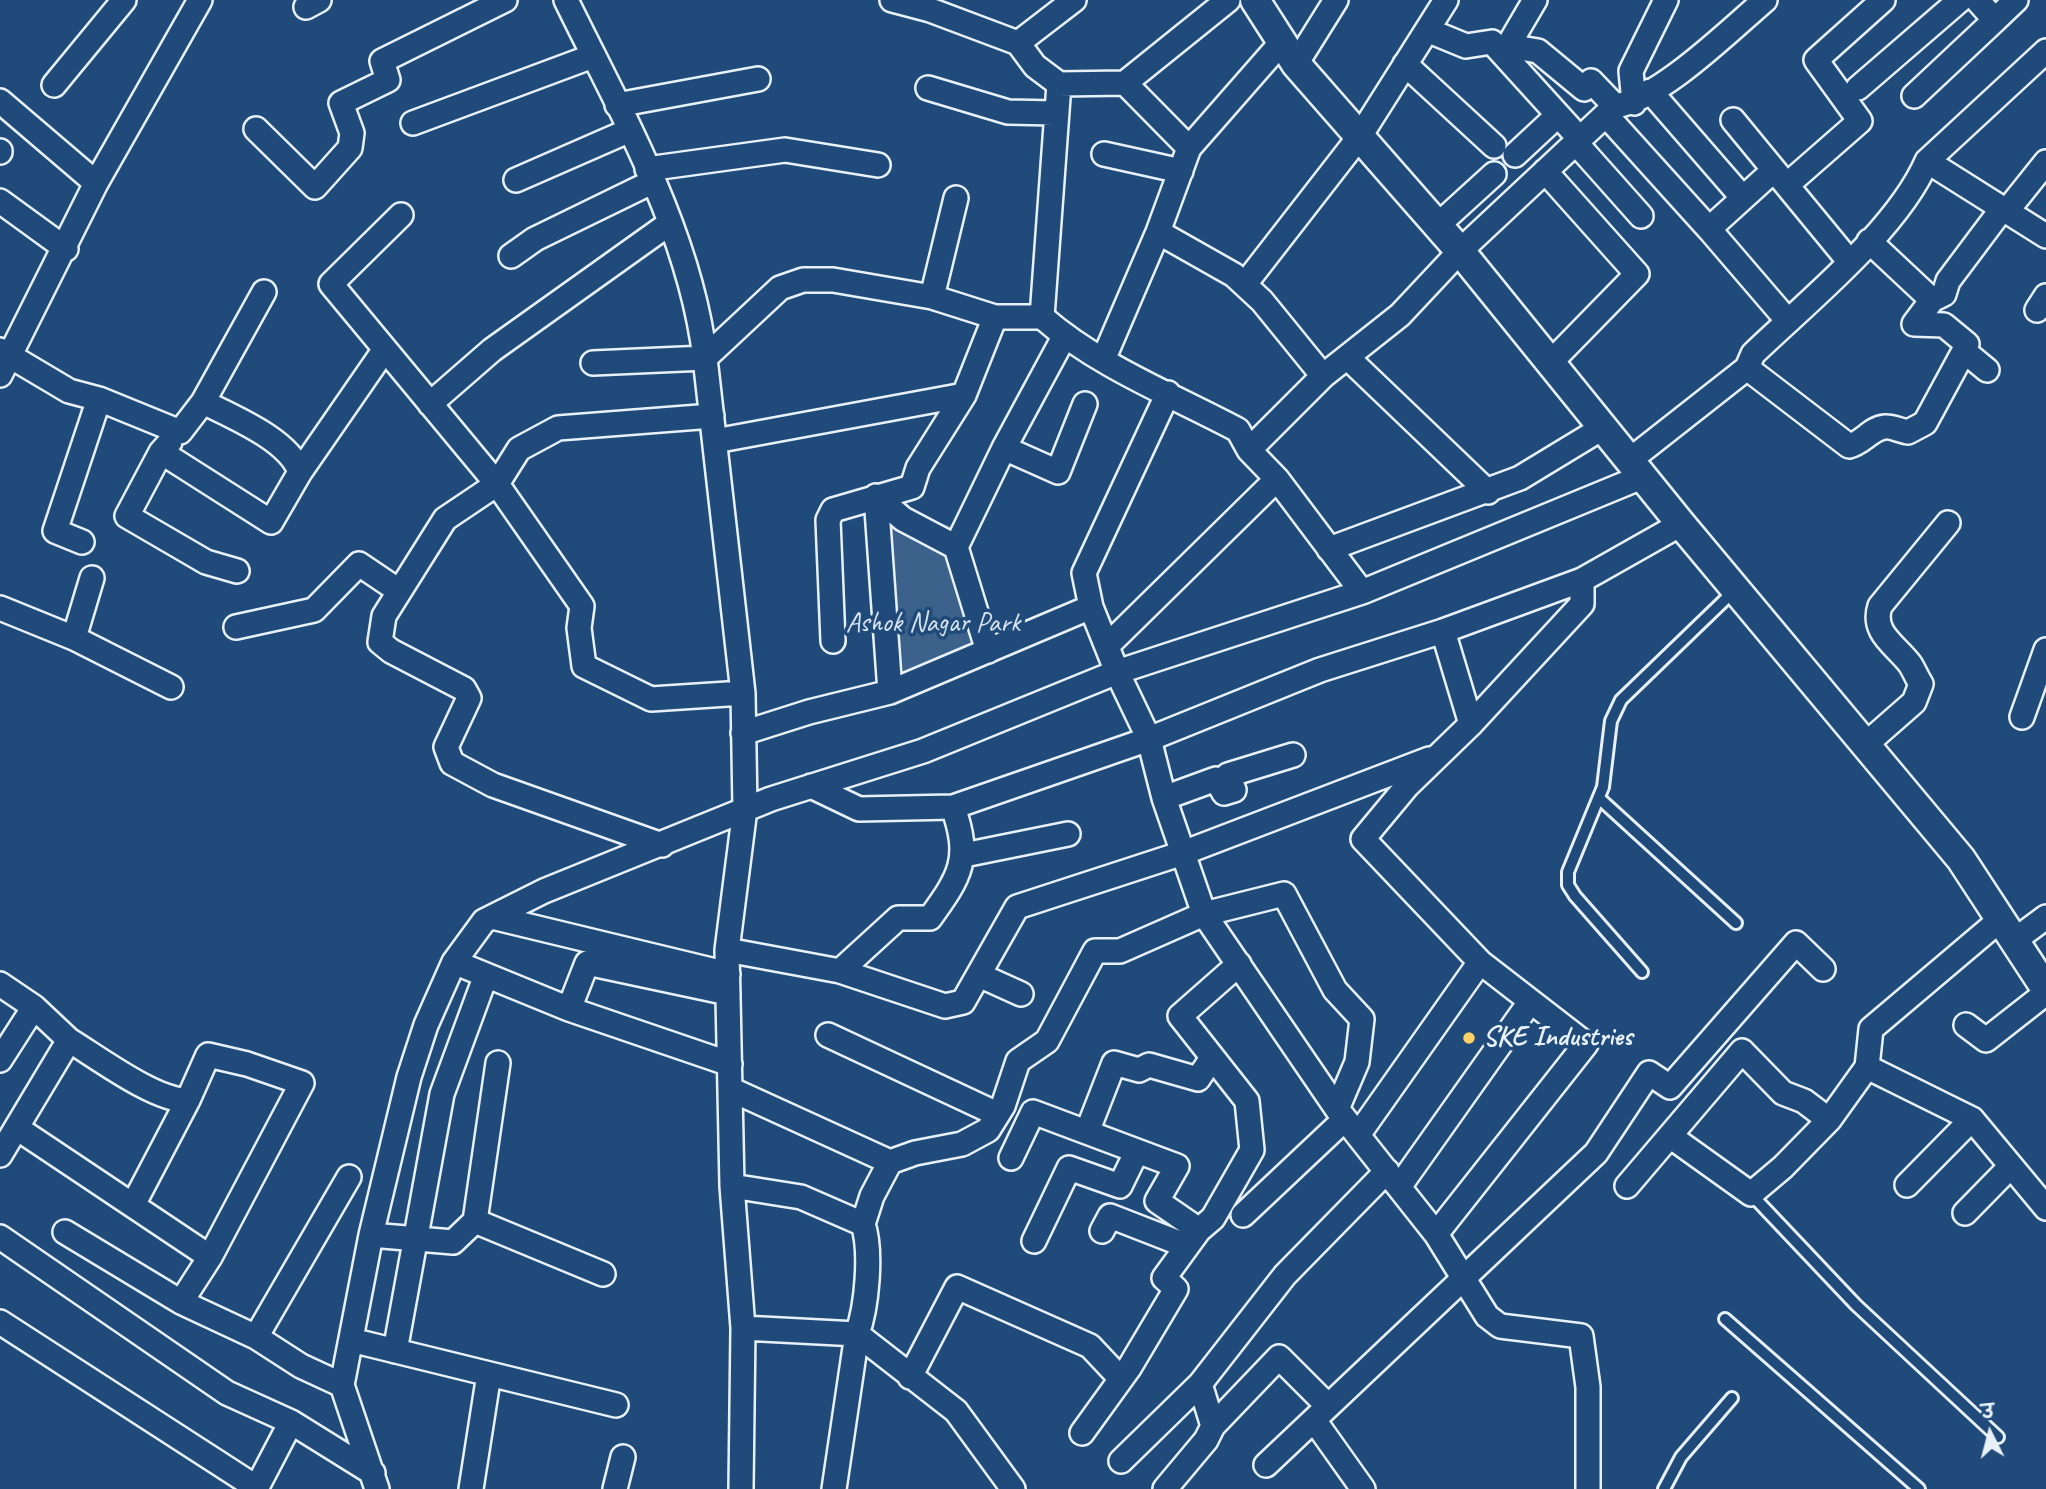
<!DOCTYPE html>
<html>
<head>
<meta charset="utf-8">
<style>
  body { margin:0 }
  #map { position:relative; width:2046px; height:1489px; overflow:hidden; background:#1f4a7a; font-family:Caveat,"Playpen Sans Deva",sans-serif }
  canvas { display:block }
  .north { position:absolute; left:1955px; top:1398px; width:70px; height:70px; -webkit-text-stroke:5px #1f4a7a; paint-order:stroke; rotate:354deg; font-size:19px; font-weight:700; line-height:28px; text-align:center; color:#e8f1f8 }
  .north::after { content:''; display:block; margin:auto; width:24px; height:32px; background:#e8f1f8; clip-path:polygon(50% 0,100% 100%,50% 72%,0 100%) }
</style>
</head>
<body>
<div id="map">
<canvas width="2046" height="1489"></canvas>
<div class="north">उ</div>
</div>
<script>
const c = document.querySelector('canvas').getContext('2d');
c.lineJoin = 'round';
function fillPath(path, color) { c.fillStyle = color; c.fill(path, 'evenodd'); }
function trace(path, color, width, dash) { c.strokeStyle = color; c.lineWidth = width; c.lineCap = dash ? 'butt' : 'round'; c.setLineDash(dash || []); c.stroke(path); }
function drawText(font, color, halo, rows, align = 'center') {
  c.font = font + ' Caveat,sans-serif'; c.lineWidth = 7; c.setLineDash([]); c.textBaseline = 'middle'; c.strokeStyle = halo; c.fillStyle = color; for (const [text, x, y, turn = 0] of rows) {
    c.save(); c.translate(x, y); c.rotate((+turn || 0) * Math.PI / 180); c.textAlign = isNaN(turn) ? turn : align; if (halo) c.strokeText(text, 0, 0); c.fillText(text, 0, 0); c.restore();
  }
}
fillPath(new Path2D(`
  M889 510 955 527 981 647 896 680Z`), '#3c628c');
const service = new Path2D(`
  M1600 799 1736 923
  M1642 972 1575 896 1568 885V872L1603 787 1611 721 1621 700 1735 590
  M1751 1194 1856 1305 1998 1437
  M1725 1319 1919 1489
  M1664 1489 1681 1457 1732 1398`);
const minor = new Path2D(`
  M566 0C621 113 690 231 705 358L743 693 745 809 727 950 732 1186 743 1328 741 1489
  M892 0 930 10 1018 43 1035 66 1059 84 1125 83 1189 148
  M1535 0 1508 46 1538 51 1584 89 1591 81 1615 106
  M1977 0 1995 20 2016 0
  M306 7 319 0
  M1427 30 1466 46 1492 42 1580 139
  M1018 43 1074 0
  M1296 64 1336 0
  M1405 64 1494 146
  M1125 83 1228 0
  M54 85 124 0
  M928 88 1008 112 1055 113
  M1858 88 1960 0
  M1650 91 1742 197
  M1914 96 1995 20
  M0 101 96 183
  M1634 103 1631 71 1666 0
  M617 105 758 79
  M1606 115 1709 229 1774 170
  M1733 120 1849 261
  M413 123 593 56
  M256 129 315 187 350 148 352 133 341 103 388 80 382 61 505 0
  M1576 143 1641 216
  M0 151V152
  M1104 154 1181 171
  M1515 155 1558 115
  M1927 161 2046 236
  M647 169 785 150 878 165
  M1545 171 1637 274 1551 362
  M516 180 628 131
  M1788 184 1860 121 1816 60 1883 0
  M0 201 66 249
  M2006 212 2046 162
  M401 215 331 284 497 484 582 606 579 628 584 666 651 699 743 693
  M1438 225 1494 174
  M1709 229 1788 321
  M1158 232 1234 275 1262 301 1323 376
  M1869 241 1932 300 1914 324 1944 325 1967 344 1964 351 1987 370
  M511 256 535 239 654 181
  M1245 284 1360 136 1446 0
  M932 297 956 198
  M1932 300 1944 294 1948 281 2002 209
  M2037 310 2046 296
  M1042 317 1059 84
  M0 350 69 391 99 399 180 432 203 402 264 292
  M1964 351 1925 423 1908 432C1901 431 1891 426 1885 427 1871 428 1863 443 1849 446L1747 368 1753 354C1808 301 1897 230 1927 161L2046 51
  M1348 358 1488 492
  M1103 360 1158 232 1189 148 1281 43
  M593 363 705 358 780 288 803 280H833L932 297 995 317H1042C1098 366 1172 395 1238 430L1249 450 1277 479 1362 592
  M0 375 96 183 200 0
  M1168 393 1084 573 1091 607 1117 672 1149 739 1164 798 1204 914 1337 1109 1436 1234 1487 1316 1500 1326 1581 1336 1588 1387V1489
  M430 404 492 350 670 223
  M715 441 964 395
  M170 442 161 452 127 516 206 562 237 571
  M1004 448 1058 472 1085 404
  M1249 450 1323 376 1400 315 1460 251 1615 106C1659 100 1730 30 1765 0
  M161 452 271 522 300 472C289 440 233 417 203 402
  M1630 460 1747 368
  M300 472 385 349
  M876 496 890 692
  M876 496 903 519 956 547
  M82 542 55 531 99 399
  M1329 549 1520 478 1604 427
  M0 608 74 638 171 687
  M236 627 314 610 359 564 399 591
  M1443 631 1471 724
  M74 638 92 578
  M833 641 828 520 833 510 912 487 918 468 964 395 995 317
  M1108 645 1277 479
  M988 651 956 547 1004 448 1064 337
  M2022 717 2046 650
  M743 733 809 712 890 692 1091 607
  M1865 745 1914 702 1921 684C1917 678 1914 670 1910 664 1896 645 1871 633 1880 606L1948 523
  M811 786 859 809 953 807 1149 739 1320 670 1443 631 1582 580 1681 524
  M1164 798 1216 779 1224 793 1234 790 1228 775 1293 755
  M662 845 493 785 452 763 446 747 469 698 464 689 391 651 380 642 384 616 445 519 497 484 519 449 558 428 712 416
  M964 855 1068 834
  M492 917 728 974
  M2015 940 2046 917
  M727 950 840 971 898 918H930C961 875 971 859 953 807
  M454 962 569 1009 587 963 728 993
  M840 971 945 1006 963 1002 1017 907 1183 853 1429 759
  M979 975 1021 994
  M0 984 34 1007 69 1040 0 1155
  M569 1009 730 1064
  M1966 1025 1986 1040 2046 993
  M828 1035 997 1114
  M69 1040C97 1057 157 1102 188 1100L208 1055 247 1064 302 1083 210 1257 181 1302
  M0 1060 34 1007
  M1867 1067 1972 1119 2046 1208
  M730 1089 890 1162
  M17 1128 210 1257
  M1087 1132 1114 1063 1139 1070 1149 1065 1198 1079 1212 1058
  M1358 1135 1480 962
  M1670 1136 1751 1194 1783 1167 1829 1120 1867 1067 1871 1029 2001 919
  M1011 1158 1033 1112 1177 1166 1157 1201 1199 1230
  M1907 1185 1972 1119
  M732 1186 801 1197 863 1224 872 1196 890 1162 915 1153 962 1144 988 1130 1003 1106 1018 1061 1047 1041 1095 951H1120L1204 914 1284 894 1335 990 1362 1019 1357 1062 1337 1109
  M1627 1186 1742 1051 1783 1093 1804 1101 1829 1120
  M1399 1187 1530 1002
  M133 1205 188 1100
  M1965 1213 2011 1166
  M1243 1215 1345 1119
  M475 1221 498 1063
  M863 1224C872 1251 867 1307 857 1334L956 1411 1013 1489
  M1102 1231 1110 1216 1187 1246
  M65 1232 181 1302 256 1337 301 1366 342 1385
  M1436 1234 1586 1044 1480 962 1363 839 1407 786 1471 724 1582 604V580
  M371 1235 453 1242 475 1221 603 1274
  M0 1237 227 1393 291 1422 373 1473
  M1034 1241 1069 1168 1120 1186 1137 1151
  M0 1322 257 1488
  M743 1328 857 1334 834 1489
  M256 1337 349 1177
  M351 1340 616 1405
  M395 1351 442 1094 486 975
  M910 1377 957 1287 1090 1346 1121 1379
  M1314 1420 1363 1489
  M1213 1426 1279 1357 1328 1406
  M1082 1433 1129 1368 1176 1289 1164 1278 1199 1230 1213 1218 1252 1150 1247 1101 1180 1016 1239 964
  M1121 1461 1200 1384
  M1266 1465 1596 1153 1649 1073 1670 1087 1796 943 1823 969
  M256 1489 291 1422
  M377 1489 342 1385 371 1235 409 1077 426 1025 454 962 484 921 544 891 771 799 923 751 1117 672 1362 592 1644 476
  M471 1489 489 1374
  M615 1489 623 1457
  M1165 1489 1206 1440 1213 1426 1200 1384 1285 1275 1387 1171`);
const tertiary = new Path2D(`
  M1255 0 1296 64 1460 251 1681 524 1961 859 2046 989`);
trace(service, '#e8f1f8', 16);
trace(minor, '#e8f1f8', 28);
trace(tertiary, '#e8f1f8', 33);
trace(service, '#1f4a7a', 10);
trace(minor, '#1f4a7a', 23);
trace(tertiary, '#1f4a7a', 28);
for (const [x, y, r, color] of [
  [1469,1038,7,"#ffd166"]
]) { const dot = new Path2D(); dot.arc(x, y, r, 0, 2 * Math.PI); c.fillStyle = color; c.fill(dot); trace(dot, '#1f4a7a', 2.5); }
drawText('28px', '#d7e3ed', '#1f4a7a', [
  ["Ashok Nagar Park",933,624]
]);
drawText('bold 28px', '#e8f1f8', '#1f4a7a', [
  ["SKE Industries",1483,1038]
], 'left');
</script>
</body>
</html>
